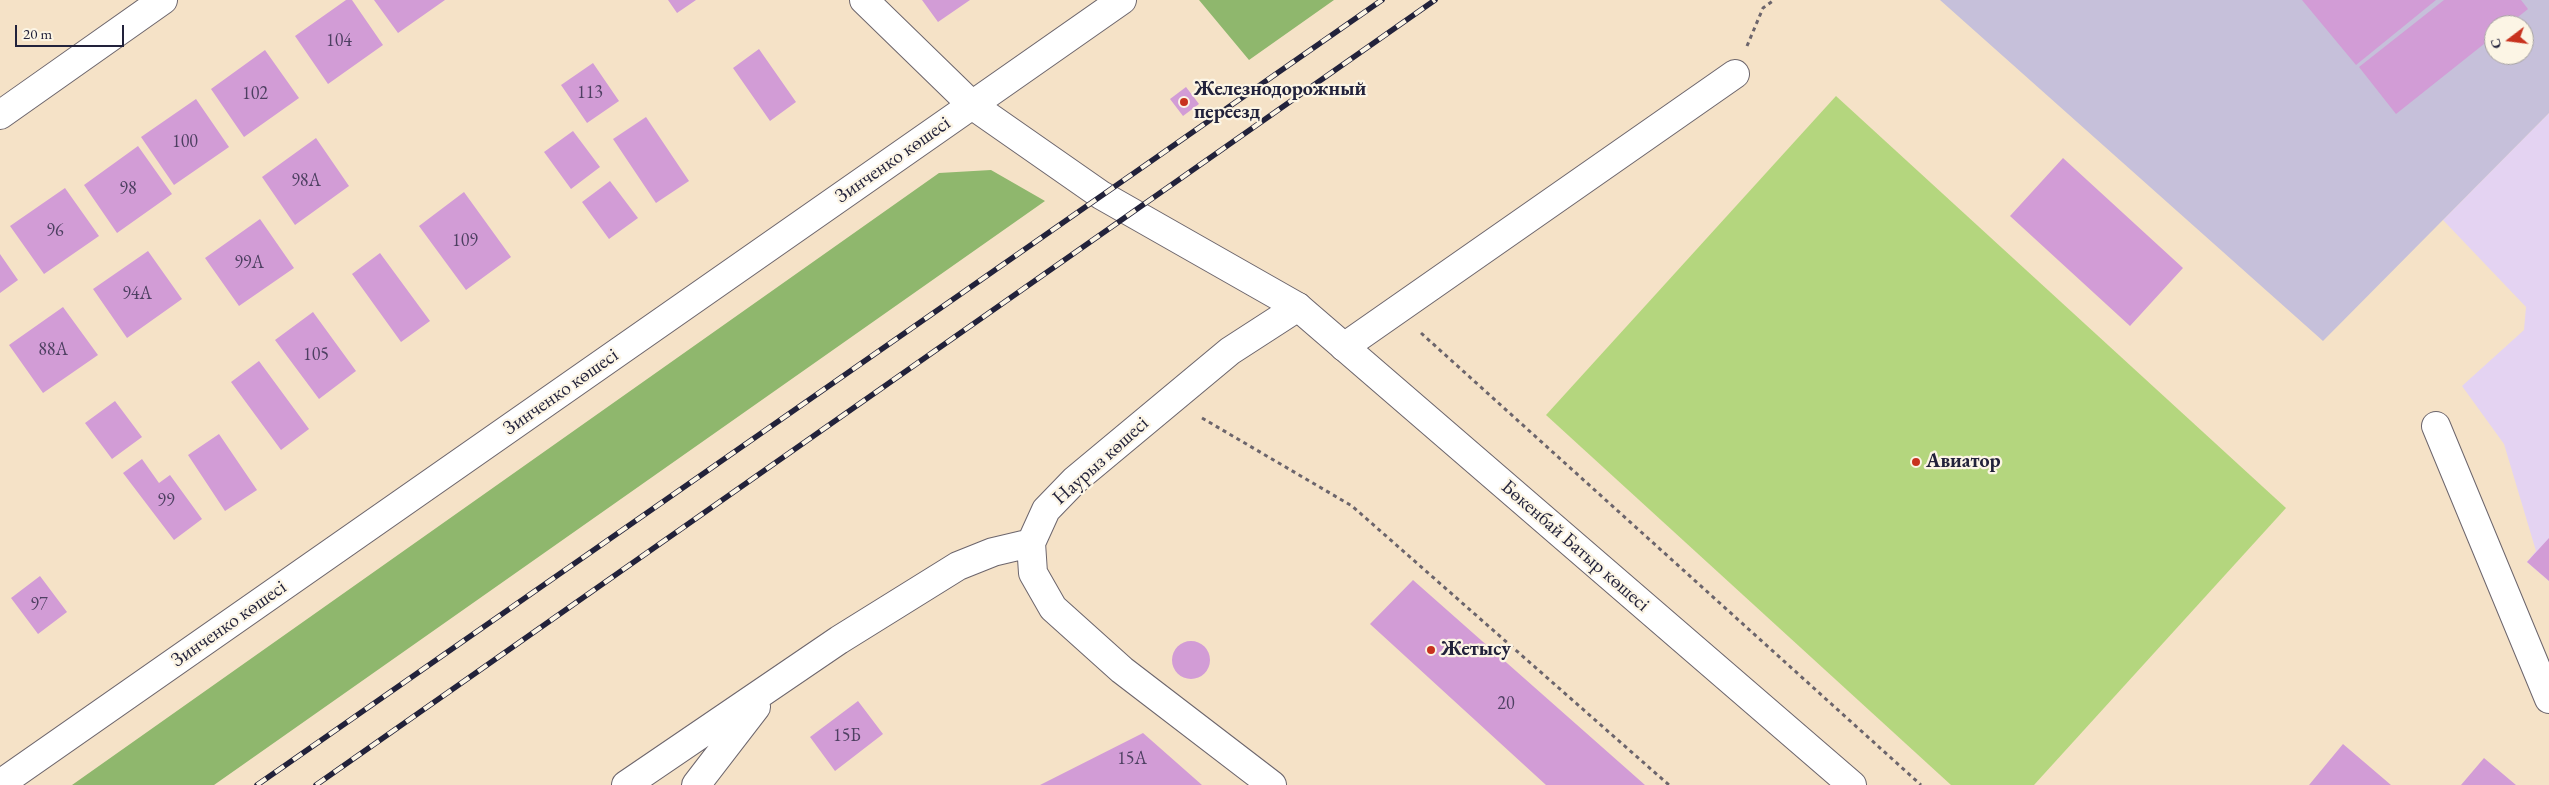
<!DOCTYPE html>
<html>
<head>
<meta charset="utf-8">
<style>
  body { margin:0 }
  #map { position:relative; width:2549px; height:785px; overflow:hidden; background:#f5e2c7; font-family:"EB Garamond",serif }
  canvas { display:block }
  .north { position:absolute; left:2484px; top:15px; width:50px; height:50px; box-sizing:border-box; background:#fcf5e5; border:1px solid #a5a1a1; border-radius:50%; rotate:255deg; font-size:14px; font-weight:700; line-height:20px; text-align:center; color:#22223b }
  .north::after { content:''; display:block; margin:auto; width:18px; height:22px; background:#c8321e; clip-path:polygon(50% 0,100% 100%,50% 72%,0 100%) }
  .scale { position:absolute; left:15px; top:25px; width:109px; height:22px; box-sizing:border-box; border:2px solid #22223b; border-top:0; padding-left:6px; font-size:15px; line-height:18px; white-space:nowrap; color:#22223b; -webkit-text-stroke:4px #fcf5e5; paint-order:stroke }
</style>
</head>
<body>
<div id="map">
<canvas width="2549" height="785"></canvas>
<div class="north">С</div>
<div class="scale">20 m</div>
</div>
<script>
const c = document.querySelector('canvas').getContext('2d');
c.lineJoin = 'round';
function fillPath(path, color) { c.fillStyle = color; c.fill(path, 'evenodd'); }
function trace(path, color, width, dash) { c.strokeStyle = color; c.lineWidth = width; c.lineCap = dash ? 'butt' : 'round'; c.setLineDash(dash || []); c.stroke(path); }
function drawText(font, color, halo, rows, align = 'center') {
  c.font = font + ' "EB Garamond",serif'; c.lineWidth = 4.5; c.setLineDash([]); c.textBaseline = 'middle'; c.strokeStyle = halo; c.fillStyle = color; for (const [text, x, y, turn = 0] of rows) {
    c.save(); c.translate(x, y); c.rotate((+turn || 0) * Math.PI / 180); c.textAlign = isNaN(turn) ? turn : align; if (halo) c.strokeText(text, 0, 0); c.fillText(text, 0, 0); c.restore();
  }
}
fillPath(new Path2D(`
  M2549 113V581L2527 562 2536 551 2504 444 2462 386 2524 330 2526 307 2443 220Z`), '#e4d3f2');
fillPath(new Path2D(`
  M1940 0H2549V113L2323 341ZM2494 25H2524V55H2494Z`), '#c6c0da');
fillPath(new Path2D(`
  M1836 96 2286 508 2034 785H1951L1546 415Z`), '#b4d67e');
fillPath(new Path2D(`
  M1199 0H1334L1249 60Z
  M991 170 1045 201 214 785H72L939 173Z`), '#8fb76d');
fillPath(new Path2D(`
  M346 0H352L383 45 328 84 295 36Z
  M374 0H445L398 33Z
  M668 0H696L677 13Z
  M922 0H970L938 22Z
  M2302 0H2436L2356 65Z
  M2444 0H2521L2528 9 2508 25H2494V36L2396 114 2359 67Z
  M759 49 796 102 770 121 733 68Z
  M265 50 299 98 244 137 211 89Z
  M593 63 619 101 587 123 561 85Z
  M1186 87 1199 104 1183 116 1170 99Z
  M196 99 229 147 174 185 141 137Z
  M646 117 689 181 656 203 613 139Z
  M573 131 600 167 571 189 544 152Z
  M316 138 349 186 295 225 262 177Z
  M138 146 172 194 117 233 84 185Z
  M2063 158 2183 268 2130 326 2010 216Z
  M610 181 638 218 609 239 582 202Z
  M65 188 99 236 44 274 10 226Z
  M464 192 511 257 466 290 419 226Z
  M260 219 294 268 239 306 205 258Z
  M148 251 182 299 127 338 93 289Z
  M380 253 430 321 401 342 352 274Z
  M0 254 18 280 0 293Z
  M63 307 98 355 43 393 9 345Z
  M313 312 356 371 319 399 275 340Z
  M259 361 309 429 281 450 231 382Z
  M115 401 142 437 112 459 85 423Z
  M219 434 257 490 225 511 188 455Z
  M142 459 159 483 170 475 202 519 174 540 123 473Z
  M2549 538V581L2527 562Z
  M40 576 67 612 38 634 11 598Z
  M1413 580 1645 785H1546L1370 624Z
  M1172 660a19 19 0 1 1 38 0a19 19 0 1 1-38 0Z
  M858 701 883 734 835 771 810 737Z
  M1143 733 1202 785H1040Z
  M2343 744 2391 785H2309Z
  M2484 758 2516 785H2461Z`), '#d29cd6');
const minor = new Path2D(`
  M0 115 163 0
  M1344 347 1735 74
  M2436 426 2549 699
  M0 784 972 105 864 0
  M626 785 839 640 958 566 993 552 1031 543
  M696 785 756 707
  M1272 785 1122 670 1053 608 1033 573 1031 543 1046 510 1075 480 1230 351 1298 307`);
const major = new Path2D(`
  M1122 0 972 105 1101 195 1298 307 1852 785`);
trace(minor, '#6c656c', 30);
trace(major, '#6c656c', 30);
trace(new Path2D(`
  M1747 46 1763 8 1774 0
  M1421 333 1921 785
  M1202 418 1352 506 1669 785`), '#6c656c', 3, [4, 4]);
trace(minor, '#fff', 28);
trace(major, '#fff', 28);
const rail = new Path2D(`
  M257 785 1382 0
  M316 785 1435 0`);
trace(rail, '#22223b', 5.5);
trace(rail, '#fcf5e5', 4, [11]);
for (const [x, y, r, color] of [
  [1184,102,5,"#c8321e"],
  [1916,462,5,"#c8321e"],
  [1431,650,5,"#c8321e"]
]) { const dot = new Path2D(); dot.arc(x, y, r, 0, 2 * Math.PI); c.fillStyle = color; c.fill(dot); trace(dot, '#fcf5e5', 2); }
drawText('18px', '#4e4062', null, [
  ["104",339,41],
  ["113",590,93],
  ["102",255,94],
  ["100",185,142],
  ["98А",306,181],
  ["98",128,189],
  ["96",55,231],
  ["109",465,241],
  ["99А",249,263],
  ["94А",137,294],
  ["88А",53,350],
  ["105",316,355],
  ["99",166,501],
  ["97",39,605],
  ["20",1506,704],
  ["15Б",847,736],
  ["15А",1132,759]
]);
drawText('bold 20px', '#22223b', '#fcf5e5', [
  ["Железнодорожный",1194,90],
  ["переезд",1194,113],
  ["Авиатор",1926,462],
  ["Жетысу",1441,650]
], 'left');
drawText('20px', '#22223b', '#fcf5e5', [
  ["Зинченко көшесі",893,160,-35],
  ["Зинченко көшесі",561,392,-35],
  ["Наурыз көшесі",1101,461,-42],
  ["Бөкенбай Батыр көшесі",1575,546,41],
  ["Зинченко көшесі",229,624,-35]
]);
</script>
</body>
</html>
